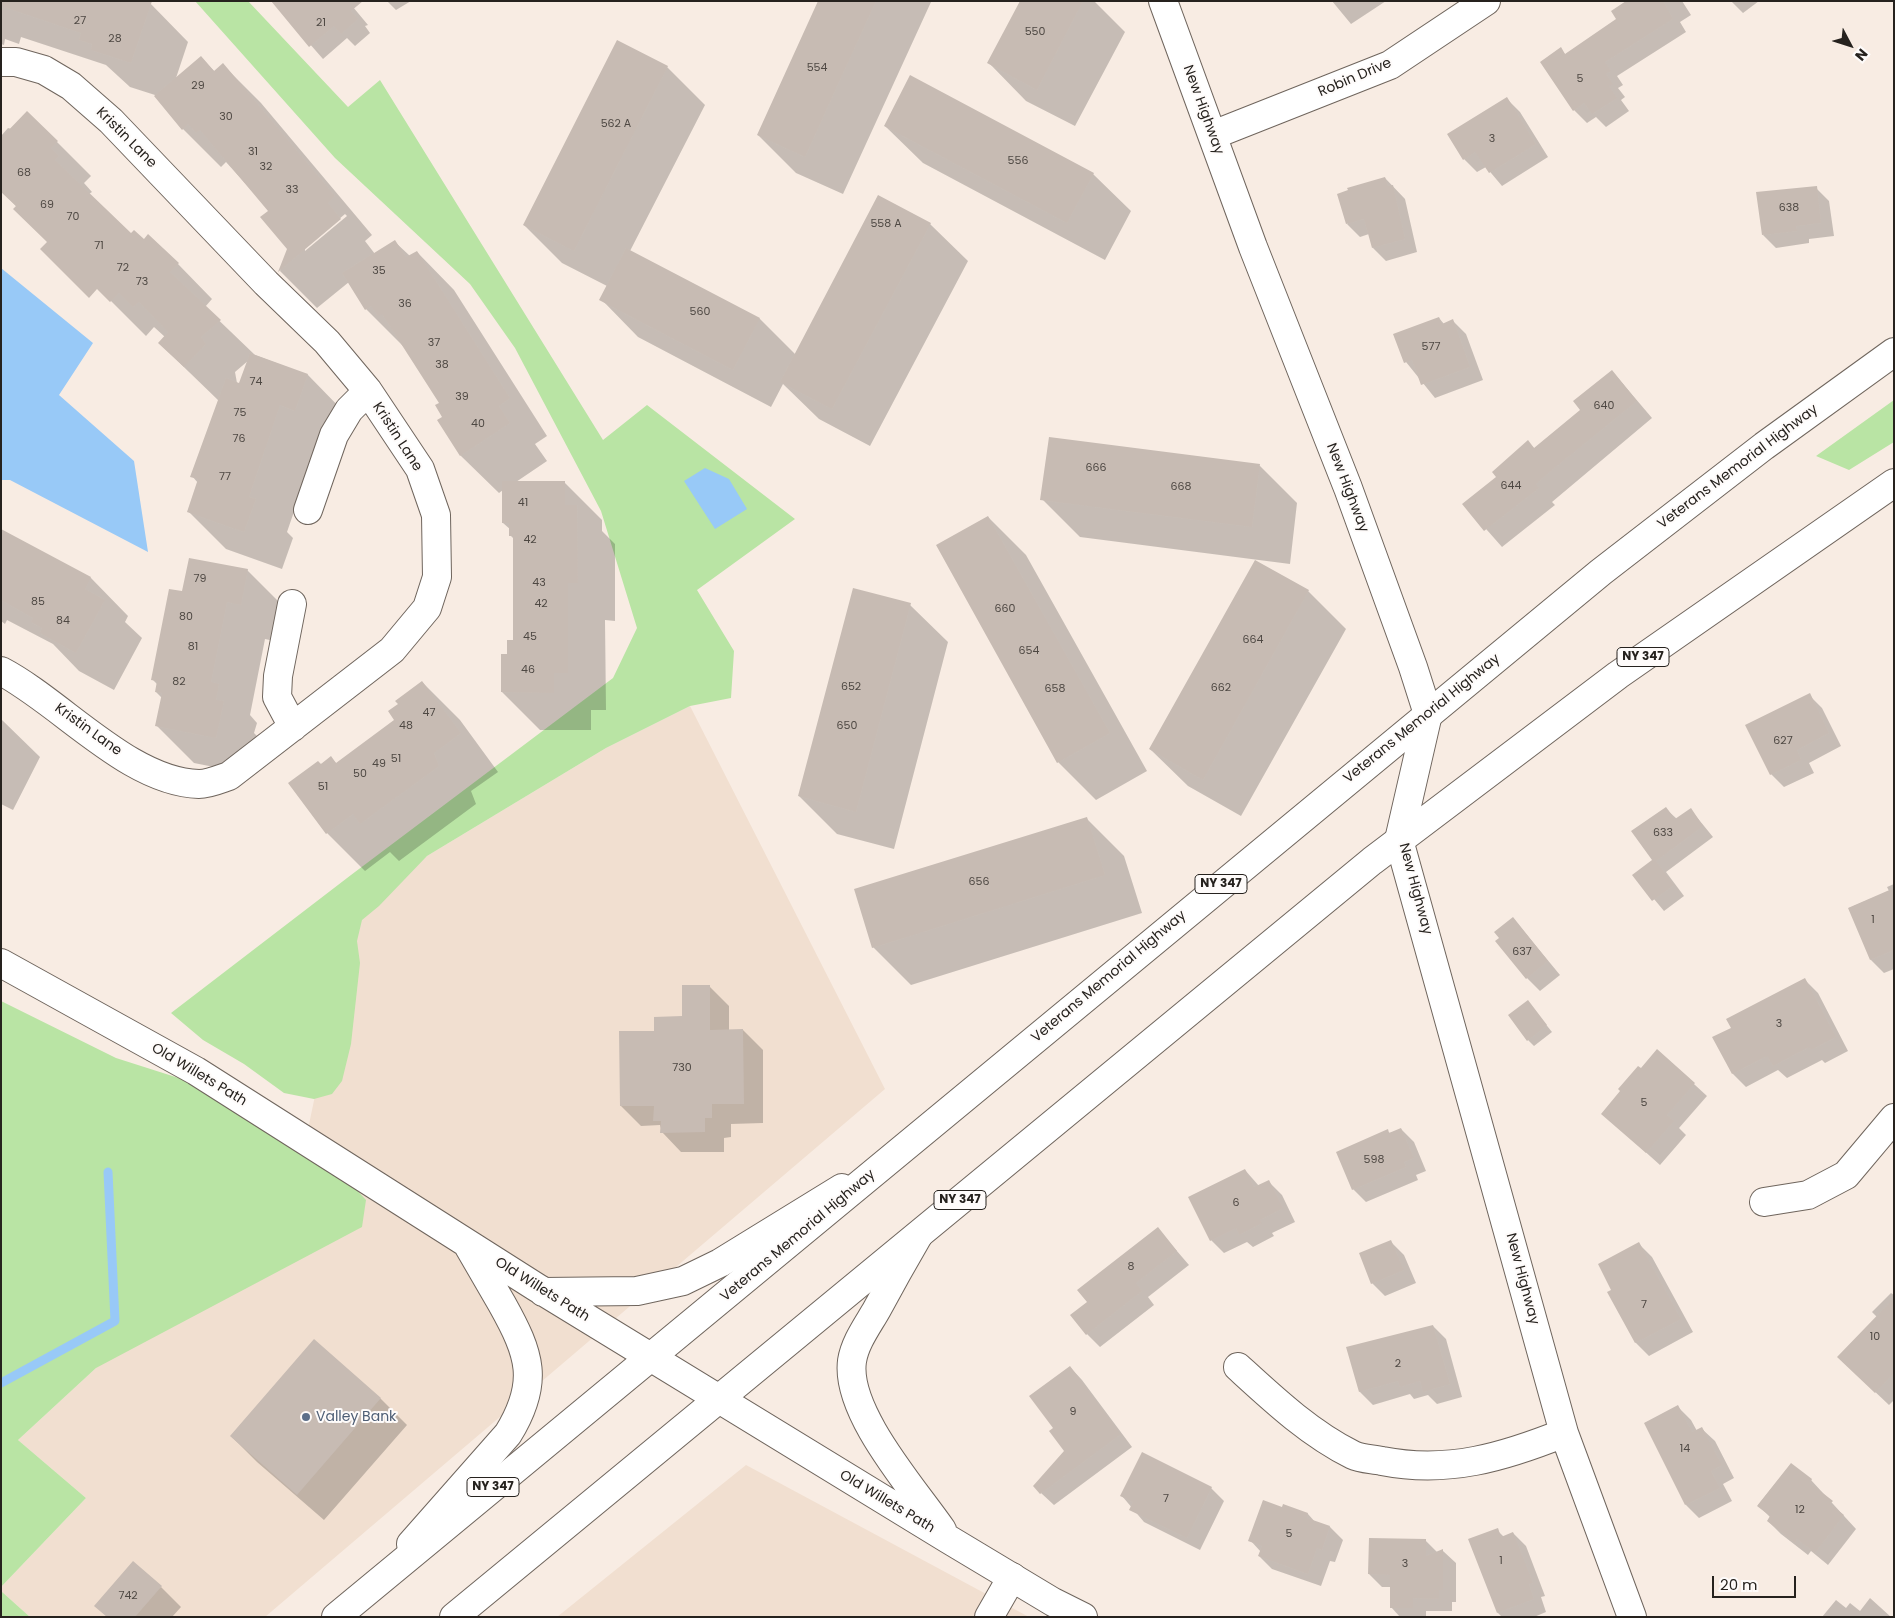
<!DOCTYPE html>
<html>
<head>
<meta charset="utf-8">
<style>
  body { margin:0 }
  #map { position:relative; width:1895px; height:1618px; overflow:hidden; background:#f8ece3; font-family:Poppins,sans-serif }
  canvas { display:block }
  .frame { position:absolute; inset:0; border:2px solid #26221e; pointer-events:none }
  .north { position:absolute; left:1825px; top:20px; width:50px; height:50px; -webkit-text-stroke:4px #fefbfa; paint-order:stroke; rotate:130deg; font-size:14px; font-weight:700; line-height:20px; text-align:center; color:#26221e }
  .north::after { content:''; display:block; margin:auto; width:18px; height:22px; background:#26221e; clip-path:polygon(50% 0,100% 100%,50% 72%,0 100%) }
  .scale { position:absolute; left:1712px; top:1576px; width:84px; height:22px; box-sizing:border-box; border:2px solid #26221e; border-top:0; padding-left:6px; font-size:15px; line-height:18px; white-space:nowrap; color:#26221e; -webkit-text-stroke:4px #fefbfa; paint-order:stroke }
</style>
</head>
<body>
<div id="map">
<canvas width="1895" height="1618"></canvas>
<div class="frame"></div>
<div class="north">N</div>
<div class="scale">20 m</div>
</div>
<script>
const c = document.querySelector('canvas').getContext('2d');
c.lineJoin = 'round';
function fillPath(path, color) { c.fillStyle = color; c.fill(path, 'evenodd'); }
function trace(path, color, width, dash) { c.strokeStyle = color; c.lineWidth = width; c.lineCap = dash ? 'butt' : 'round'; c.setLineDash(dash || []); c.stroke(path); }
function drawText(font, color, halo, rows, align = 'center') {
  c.font = font + ' Poppins,sans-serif'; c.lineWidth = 4; c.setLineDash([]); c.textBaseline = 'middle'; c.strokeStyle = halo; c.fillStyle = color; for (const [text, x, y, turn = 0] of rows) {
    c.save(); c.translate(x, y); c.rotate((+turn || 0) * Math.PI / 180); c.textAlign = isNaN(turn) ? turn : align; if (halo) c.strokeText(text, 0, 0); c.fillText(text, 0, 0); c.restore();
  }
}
fillPath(new Path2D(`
  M690 706 885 1089 265 1617H30L1 1591V1587L86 1498 18 1440 96 1368 303 1153 352 919 427 856 606 748Z
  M746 1465 1029 1617H557Z`), '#f1dfd0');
fillPath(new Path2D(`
  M195 1H248L348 107 380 80 603 440 647 405 795 519 697 590 734 651 731 698 690 706 606 748 427 856 379 906 362 920 357 941 360 963 351 1044 342 1081 332 1094 314 1099 284 1093 244 1064 203 1040 171 1013 351 875 613 678 637 628 601 511 515 348 470 284 335 158Z
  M1894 400V442L1849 470 1816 456Z
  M1 1001 116 1058 188 1081 353 1186 366 1200 362 1227 96 1368 18 1440 86 1498 1 1587Z
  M1 1591 30 1617H1Z`), '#b9e4a4');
fillPath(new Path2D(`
  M1 268 93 343 59 395 134 461 148 552 10 480H1Z
  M705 468 729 479 747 509 715 529 684 481Z`), '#98c9f7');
fillPath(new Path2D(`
  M1 1H148L188 42 176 78 201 57 215 72 223 65 261 103 372 235 365 241 375 254 395 242 410 256 417 252 454 290 547 436 535 444 547 461 516 482H564L602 520V531L615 544V621L605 620 606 710H591V730H540L502 692 508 656 514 641 515 540 511 536V530L503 523V490L499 493 461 456 439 420 444 417 440 403 404 347 366 309 349 282 317 308 280 271 288 248 270 211 226 162 221 167 183 129 155 95 130 87 106 65 21 37 19 44 5 39 4 45 1 44ZM345 214 347 216 305 251V248Z
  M348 1 368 25 365 26 370 33 355 46 347 38 323 59 280 10Z
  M387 1H411L396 10Z
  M819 1 931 2 843 194 796 173 758 135Z
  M1021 1H1094L1125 32 1075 126 1026 101 989 63Z
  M1332 1H1386L1351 24Z
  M1628 1H1682L1691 15 1680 22 1686 32 1617 76 1623 85 1618 88 1625 97 1621 100 1629 111 1606 127 1596 117 1587 123 1574 110 1560 49 1566 55 1618 19Z
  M1731 1H1759L1743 13Z
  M667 67 705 105 630 251 760 319 796 355 930 224 968 261 870 446 819 419 783 384 771 407 638 337 601 299 607 286 562 263 524 225Z
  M1507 99 1520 112 1548 157 1502 186 1486 167 1477 172 1464 159 1449 135Z
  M885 126 1093 174 1131 211 1105 260 923 163Z
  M8 128 57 142 91 176 84 183 92 192 89 194 131 235 144 241 148 236 178 264 212 299 205 307 255 355 308 375 345 413 318 442 287 532 293 538 282 569 226 549 188 511 198 483 192 476 219 401 159 343 165 337 154 327 146 336 1 191V136ZM249 360 240 384 237 383 235 372Z
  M1385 178 1405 199 1417 252 1386 261 1373 248 1369 234 1360 237 1347 224Z
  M1816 188 1829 201 1834 236 1809 239V243L1776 248 1763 235Z
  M1439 318 1444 324 1453 321 1466 334 1483 380 1435 398 1406 362Z
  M1612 371 1652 418 1552 502 1555 505 1502 547 1464 504 1497 477 1528 442 1535 449 1582 410Z
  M1260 466 1297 503 1290 564 1080 537 1042 499Z
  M988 517 1026 555 1147 771 1096 800 1058 762Z
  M1 530 91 578 128 616 125 622 142 638 114 690 79 671 53 644 7 620 5 624 1 621Z
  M1255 562 1308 591 1346 629 1241 816 1188 786 1150 749Z
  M247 570 285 608 279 642 265 639 250 715 257 723 254 733 261 740 254 775 194 763 156 725 162 698 156 692 158 685 153 680 183 592Z
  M910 605 948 642 894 849 837 834 799 796Z
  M422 682 460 720 498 772 471 791 476 804 399 861 390 852 365 871 327 833 290 783 331 758 337 764 396 720Z
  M1809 695 1822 708 1841 746 1809 763 1814 773 1784 787 1771 774 1747 726Z
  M1 719 40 757 13 810 1 804Z
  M1666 809 1677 819 1691 810 1713 837 1666 872 1684 896 1664 911 1634 875 1654 860Z
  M1086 818 1124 856 1142 913 911 985 873 947Z
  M1894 884V969L1884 973 1871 960 1849 908 1889 891 1887 887Z
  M1513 918 1560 975 1540 991 1527 978 1501 938Z
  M1805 980 1818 993 1848 1051 1825 1063 1822 1060 1787 1078 1778 1070 1746 1087 1733 1074 1714 1038 1732 1028Z
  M709 986 729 1006V1031L743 1030 763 1050V1123L731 1124V1137L724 1138V1152H681L662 1132 660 1125 641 1126 621 1106 655 1032 683 1018Z
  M1528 1002 1552 1032 1534 1046 1528 1040Z
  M1658 1051 1707 1096 1679 1128 1686 1135 1660 1165 1603 1114Z
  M1401 1129 1414 1142 1426 1171 1416 1175 1418 1180 1366 1202 1353 1189 1387 1131 1390 1133Z
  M1245 1170 1259 1186 1269 1182 1282 1195 1295 1222 1272 1233 1274 1236 1253 1247 1247 1242 1224 1253 1211 1240Z
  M1158 1229 1189 1265 1148 1297 1154 1305 1100 1347 1087 1334 1089 1302Z
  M1391 1242 1404 1255 1416 1283 1385 1296 1372 1283Z
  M1639 1244 1652 1257 1693 1332 1649 1356 1636 1343 1609 1292 1613 1290Z
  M1891 1293 1894 1295V1400L1889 1405 1852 1370 1877 1317 1872 1312Z
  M1433 1326 1446 1339 1462 1397 1437 1404 1428 1395 1414 1399 1410 1394 1373 1405 1360 1392 1348 1348Z
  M314 1341 381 1399 407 1425 324 1520 257 1462 231 1436Z
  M1070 1367 1082 1380 1132 1447 1054 1505 1041 1493 1066 1451 1055 1428Z
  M1678 1407 1691 1420 1697 1431 1702 1429 1715 1441 1734 1478 1723 1484 1732 1501 1699 1518 1686 1505 1645 1423Z
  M1791 1464 1811 1480 1856 1529 1828 1565 1811 1551 1808 1555 1781 1534 1768 1521 1771 1518 1758 1505Z
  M1211 1488 1224 1501 1200 1550 1144 1522 1122 1496Z
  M1282 1509 1308 1514 1316 1523 1330 1527 1343 1540 1335 1562 1330 1561 1321 1586 1272 1569 1259 1556 1261 1552 1250 1540Z
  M1497 1530 1504 1537 1513 1533 1526 1546 1545 1596 1541 1597 1546 1612 1534 1617H1502L1498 1613 1470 1540Z
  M1425 1540 1438 1553 1443 1551 1456 1563V1602H1452V1611H1426V1617H1400L1391 1607V1587H1382L1369 1574Z
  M161 1587 181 1607 172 1617H107Z
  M1870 1598 1891 1617H1822L1836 1600 1846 1608 1850 1603 1860 1611Z`), '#0003');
trace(new Path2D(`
  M1 1383 115 1321 108 1172`), '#98c9f7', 9);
fillPath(new Path2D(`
  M1 1H152L131 63 91 50 92 44 79 40 81 33 1 6Z
  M271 1H363L351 11 358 19 341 34 334 26 309 47Z
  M818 1H876L805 157 757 135Z
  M1020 1H1083L1037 90 987 63Z
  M1626 1H1663L1673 19 1605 62 1611 71 1606 74 1613 84 1609 86 1617 98 1592 114 1584 103 1573 111 1540 62 1561 47 1565 54 1616 19 1611 11Z
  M617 40 668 66 574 251 523 225Z
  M201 56 214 71 223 63 335 196 328 203 341 219 278 272 287 249 260 217 268 211 200 130 196 133 188 124 182 130 154 96Z
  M910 75 1094 173 1067 223 884 126Z
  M1507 97 1536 144 1489 173 1475 152 1463 160 1447 134Z
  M27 111 58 141 51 148 59 156 55 160 131 233 134 230 144 239 148 234 179 263 170 272 221 320 201 337 206 344 184 367 158 343 168 332 139 302 133 307 119 293 110 302 97 289 89 298 40 249 47 242 13 209 16 206 1 192V138Z
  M1385 177 1388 186 1393 185 1405 239 1372 248 1364 219 1346 224 1337 194 1348 190 1347 188Z
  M1817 186 1821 223 1796 226 1797 231 1762 235 1756 192Z
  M878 195 931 223 832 409 780 382Z
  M395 240 406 257 417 251 510 398 499 406 510 423 460 456 437 420 442 417 435 405 439 403 382 314 378 316 371 306 365 310 342 273Z
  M626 248 760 318 733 370 599 300Z
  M1439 317 1442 324 1453 319 1470 367 1421 385 1412 360 1404 363 1393 334Z
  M250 353 308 374 295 411 280 405 249 497 256 499 244 532 187 512 198 479 190 477 226 378 239 383Z
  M1612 370 1637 401 1552 470 1536 484 1539 488 1484 531 1462 504 1496 477 1492 472 1528 440 1534 448 1580 410 1573 401Z
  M1049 437 1260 464 1252 527 1040 500Z
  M502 481H565V505H577L578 583H568V673H554V693L501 692V654H507V640H513V536H509V523H502Z
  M988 516 1110 733 1057 763 936 545Z
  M1 529 91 577 85 589 105 600 76 653 40 633 42 628 31 622 33 618 1 600Z
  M189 558 248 569 241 605 227 602 211 682 219 684 216 700 224 701 216 738 155 726 162 693 155 692 157 681 151 680 169 589 182 591Z
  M1255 560 1309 590 1203 780 1149 749Z
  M853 588 911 603 856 812 798 796Z
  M422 681 461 733 434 753 439 766 360 824 353 814 326 834 288 783 318 761 321 764 331 756 336 763 394 720 388 711 398 704 395 701Z
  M1810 693 1829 733 1797 750 1801 760 1770 775 1745 725Z
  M1666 807 1675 819 1691 808 1703 826 1656 861 1674 885 1652 901 1632 875 1652 860 1631 831Z
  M1087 817 1105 875 872 948 854 889Z
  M1894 888V950L1870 960 1848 908Z
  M1513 917 1548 961 1526 979 1495 941 1499 938 1494 932Z
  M1805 978 1836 1037 1811 1050 1809 1047 1773 1066 1767 1056 1732 1074 1712 1037 1731 1028 1726 1019Z
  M682 985H710V1030L743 1029 744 1104H712V1118H705V1132L660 1133 661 1121H653L654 1106H620L619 1031H654V1017L682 1016Z
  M1528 1000 1547 1025 1527 1041 1508 1015Z
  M1657 1049 1695 1083 1667 1115 1674 1121 1646 1153 1601 1114 1620 1091 1618 1089 1638 1066 1641 1068Z
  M1401 1128 1414 1158 1404 1162 1406 1167 1352 1190 1336 1152 1388 1129 1389 1133Z
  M1245 1169 1254 1187 1269 1180 1283 1208 1260 1220 1262 1223 1239 1235 1236 1228 1210 1241 1188 1197Z
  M1158 1227 1177 1251 1136 1283 1142 1291 1086 1335 1070 1315 1087 1302 1077 1290Z
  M1391 1240 1404 1270 1371 1284 1359 1253Z
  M1639 1242 1681 1319 1635 1343 1607 1292 1611 1290 1598 1264Z
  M1894 1298V1373L1875 1393 1837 1357Z
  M1433 1325 1450 1384 1423 1392 1420 1381 1400 1387 1398 1381 1359 1392 1346 1347Z
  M314 1339 381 1398 297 1495 230 1436Z
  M1070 1366 1121 1434 1040 1494 1033 1486 1064 1451 1049 1431 1053 1428 1029 1396Z
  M1678 1405 1692 1432 1702 1427 1722 1465 1711 1471 1720 1488 1685 1505 1644 1423Z
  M1142 1452 1212 1487 1187 1538 1129 1510 1133 1502 1120 1496Z
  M1791 1463 1812 1479 1810 1483 1833 1501 1830 1504 1844 1515 1815 1553 1797 1539 1795 1543 1767 1521 1770 1516 1757 1506Z
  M1263 1500 1282 1507 1283 1504 1308 1513 1307 1518 1330 1526 1322 1550 1317 1548 1308 1574 1258 1556 1262 1546 1248 1541Z
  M1498 1528 1501 1537 1513 1532 1533 1583 1529 1584 1534 1599 1497 1613 1468 1539Z
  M1369 1538 1426 1539V1556L1443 1549V1590H1439V1599L1413 1598V1608H1390V1575L1368 1574Z
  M133 1561 162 1586 135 1617H107L94 1606Z`), '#c7bbb3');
const minor = new Path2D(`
  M1163 1 1253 247 1348 488 1413 667 1428 714 1399 840 1564 1433 1632 1617
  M1 62H16L44 70 71 86 111 121 266 283 327 342 368 391 420 469 436 515 437 577 427 608 392 650 229 776C220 779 209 784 199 784 129 782 62 703 1 671
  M1213 135 1390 65 1486 1
  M308 510 334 435 349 410 368 391
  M292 604 278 676 277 697 293 727
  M1764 1202 1808 1195 1846 1175 1894 1118
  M1238 1367C1273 1399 1309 1433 1353 1455 1361 1459 1373 1459 1382 1461 1448 1474 1504 1457 1564 1433
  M989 1617 1012 1577`);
const major = new Path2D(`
  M1 963 196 1071 536 1287 948 1539 1053 1602 1083 1617
  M918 1236C904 1260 890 1285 877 1309 868 1325 855 1342 852 1361 845 1412 913 1488 942 1530
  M543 1292 637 1291 683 1281 720 1263 842 1188
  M411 1544 508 1434C540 1382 530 1354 502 1304 491 1285 480 1266 469 1247`);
const highway = new Path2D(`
  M336 1617 1601 572 1764 446 1894 352
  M454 1617 1372 861 1618 675 1894 483`);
trace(minor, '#6f655d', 30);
trace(major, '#6f655d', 30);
trace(highway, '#6f655d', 30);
trace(minor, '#fff', 28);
trace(major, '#fff', 28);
trace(highway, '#fff', 28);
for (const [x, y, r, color] of [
  [306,1417,5,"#5c6f8a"]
]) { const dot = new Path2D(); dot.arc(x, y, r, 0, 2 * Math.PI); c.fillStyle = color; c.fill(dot); trace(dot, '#fefbfa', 2); }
drawText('11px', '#4e4843', null, [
  ["27",80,21],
  ["21",321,23],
  ["550",1035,32],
  ["28",115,39],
  ["554",817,68],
  ["5",1580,79],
  ["29",198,86],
  ["30",226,117],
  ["562 A",616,124],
  ["3",1492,139],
  ["31",253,152],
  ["556",1018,161],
  ["32",266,167],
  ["68",24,173],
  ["33",292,190],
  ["69",47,205],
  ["638",1789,208],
  ["70",73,217],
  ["558 A",886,224],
  ["71",99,246],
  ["72",123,268],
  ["35",379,271],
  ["73",142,282],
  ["36",405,304],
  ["560",700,312],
  ["37",434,343],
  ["577",1431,347],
  ["38",442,365],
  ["74",256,382],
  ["39",462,397],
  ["640",1604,406],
  ["75",240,413],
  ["40",478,424],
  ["76",239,439],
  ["666",1096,468],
  ["77",225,477],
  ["644",1511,486],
  ["668",1181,487],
  ["41",523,503],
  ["42",530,540],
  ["79",200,579],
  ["43",539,583],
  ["85",38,602],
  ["42",541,604],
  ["660",1005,609],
  ["80",186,617],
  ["84",63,621],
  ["45",530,637],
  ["664",1253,640],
  ["81",193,647],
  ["654",1029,651],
  ["46",528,670],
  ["82",179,682],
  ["652",851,687],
  ["662",1221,688],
  ["658",1055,689],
  ["47",429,713],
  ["48",406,726],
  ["650",847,726],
  ["627",1783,741],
  ["51",396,759],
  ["49",379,764],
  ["50",360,774],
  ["51",323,787],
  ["633",1663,833],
  ["656",979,882],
  ["1",1873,920],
  ["637",1522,952],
  ["3",1779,1024],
  ["730",682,1068],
  ["5",1644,1103],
  ["598",1374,1160],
  ["6",1236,1203],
  ["8",1131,1267],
  ["7",1644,1305],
  ["10",1875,1337],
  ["2",1398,1364],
  ["9",1073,1412],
  ["14",1685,1449],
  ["7",1166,1499],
  ["12",1800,1510],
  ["5",1289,1534],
  ["1",1501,1561],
  ["3",1405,1564],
  ["742",128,1596]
]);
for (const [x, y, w] of [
  [1643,657,52],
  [1221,884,52],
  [960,1200,52],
  [493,1487,52]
]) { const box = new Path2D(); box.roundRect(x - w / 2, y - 9.5, w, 19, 4); c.fillStyle = '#fefbfa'; c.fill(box); trace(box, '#26221e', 1); }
drawText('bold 12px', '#26221e', null, [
  ["NY 347",1643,657],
  ["NY 347",1221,884],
  ["NY 347",960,1200],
  ["NY 347",493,1487]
]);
drawText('14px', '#26221e', '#fefbfa', [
  ["Robin Drive",1355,78,-23],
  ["New Highway",1203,110,70],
  ["Kristin Lane",126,138,45],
  ["Kristin Lane",397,437,57],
  ["Veterans Memorial Highway",1738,467,-37],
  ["New Highway",1347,488,69],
  ["Veterans Memorial Highway",1422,719,-39],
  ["Kristin Lane",88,730,36],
  ["New Highway",1415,889,75],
  ["Veterans Memorial Highway",1109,977,-40],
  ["Old Willets Path",199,1075,31],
  ["Veterans Memorial Highway",798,1236,-40],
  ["New Highway",1522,1279,75],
  ["Old Willets Path",542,1290,32],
  ["Old Willets Path",887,1502,31]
]);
drawText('14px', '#4e5e75', '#fefbfa', [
  ["Valley Bank",316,1417]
], 'left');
</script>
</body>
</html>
